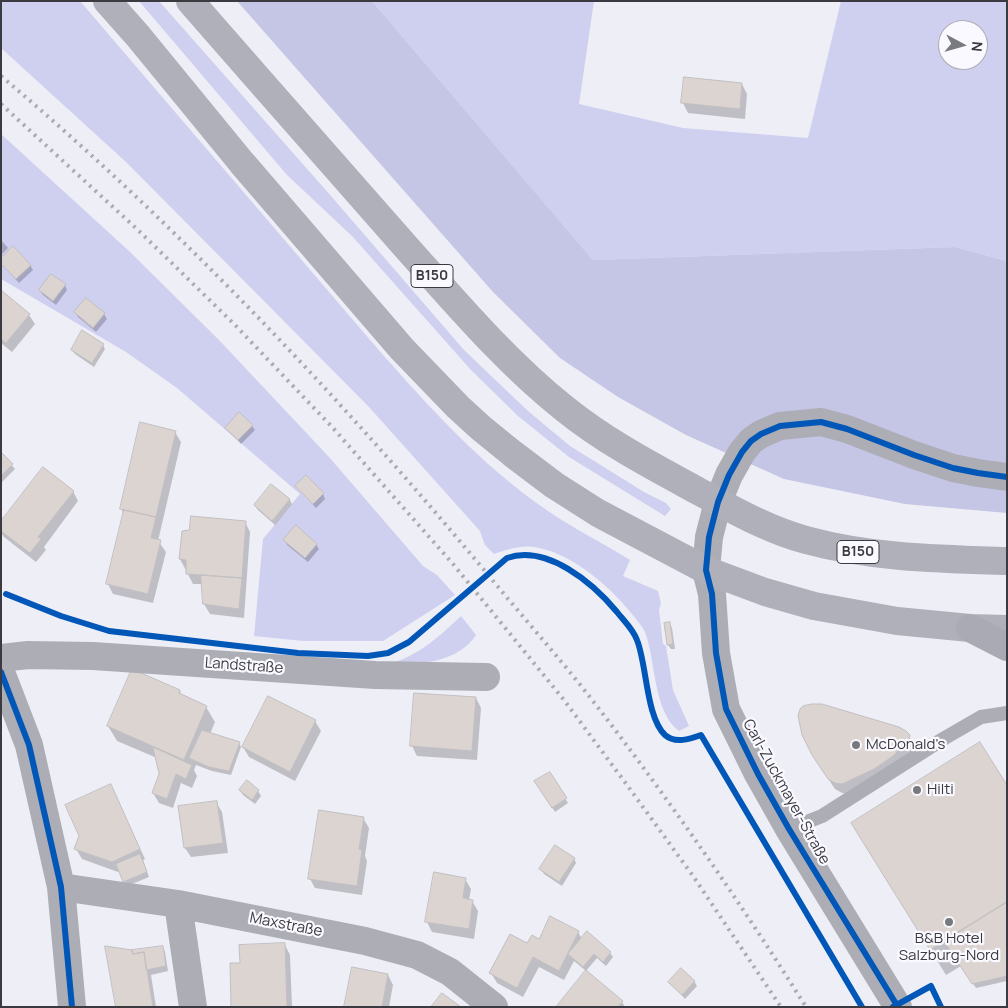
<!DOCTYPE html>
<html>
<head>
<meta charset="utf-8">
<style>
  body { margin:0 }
  #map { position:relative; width:1008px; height:1008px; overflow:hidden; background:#eeeef6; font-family:Manrope,sans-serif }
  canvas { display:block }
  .frame { position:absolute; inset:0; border:2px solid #3a3a40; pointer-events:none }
  .north { position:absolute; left:938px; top:20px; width:50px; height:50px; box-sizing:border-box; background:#f9f9ff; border:1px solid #adadb3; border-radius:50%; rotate:96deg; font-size:14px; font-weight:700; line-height:20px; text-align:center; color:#3a3a40 }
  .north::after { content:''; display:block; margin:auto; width:18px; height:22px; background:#797980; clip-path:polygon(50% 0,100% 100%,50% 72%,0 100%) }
</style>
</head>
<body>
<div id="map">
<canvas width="1008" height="1008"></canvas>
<div class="frame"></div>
<div class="north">N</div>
</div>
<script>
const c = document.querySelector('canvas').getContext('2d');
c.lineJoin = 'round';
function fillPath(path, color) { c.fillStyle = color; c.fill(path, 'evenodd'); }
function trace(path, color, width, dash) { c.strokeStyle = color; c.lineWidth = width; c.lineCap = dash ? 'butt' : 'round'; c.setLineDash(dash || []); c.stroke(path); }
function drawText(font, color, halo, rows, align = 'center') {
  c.font = font + ' Manrope,sans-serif'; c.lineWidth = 4.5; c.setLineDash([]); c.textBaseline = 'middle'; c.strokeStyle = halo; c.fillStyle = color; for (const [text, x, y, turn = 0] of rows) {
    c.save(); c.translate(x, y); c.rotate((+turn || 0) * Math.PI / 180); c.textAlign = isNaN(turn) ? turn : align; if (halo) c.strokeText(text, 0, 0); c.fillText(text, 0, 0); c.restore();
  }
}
fillPath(new Path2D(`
  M1 1H80L377 348C430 408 481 465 548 511 574 529 603 543 630 560L623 576 658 591 661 603 659 610 663 644 666 646 673 690 689 726 679 731C653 712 656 661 645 632 643 627 639 623 636 619 614 590 575 555 539 548 523 544 509 549 494 554L485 545 480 531 369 407 261 298 126 162 1 48Z
  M139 1H159L331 196 464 350 528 411 570 446 644 492 666 503 671 509 665 516 569 457 518 416 471 370 352 236 287 175Z
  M372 1H594L579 104 683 128 808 138 841 1H1007V261L955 247 593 260ZM948 30H978V60H948Z
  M1 134 129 251 219 340 329 457 423 566 437 575 455 595 383 641H303L254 636 263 539 300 494 177 388 126 352 1 279Z
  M461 616 476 635C459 661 421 666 392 663 419 655 440 636 461 616Z`), '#cfcff0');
fillPath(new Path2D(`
  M237 1H372L593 260 955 247 1007 261V513L905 504 784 479 686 435 618 397 560 358 493 292Z`), '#c5c5e6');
fillPath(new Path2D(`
  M742 84 747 94 745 119 688 113 683 103Z
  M1 240 8 248 1 255Z
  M2 265H30L33 270 19 283Z
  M65 285 67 290 56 305 43 295 40 290Z
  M1 291 29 315 35 324 12 352 1 343Z
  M76 312 104 314 107 319 96 332 78 317Z
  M103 345 105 349 94 367 75 354 72 350Z
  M252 426 255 430 241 444 226 428Z
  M175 432 181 442 158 541 166 552 153 603 113 594 108 584 124 514 121 509Z
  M1 453 15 469 1 483Z
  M271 485 290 500 292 504 275 525 258 510 255 506Z
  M300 490 323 494 325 499 316 508Z
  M73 491 78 501 44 547 46 550 36 562 4 537 1 533V523Z
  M245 522 250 532 244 618 210 614 204 604 203 584H193L180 559 190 532Z
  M285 540 316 544 319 549 308 562 287 545Z
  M669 623 672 628 675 649H671L668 645Z
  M133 670 180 691 182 696 206 707 215 722 210 734 239 743 241 747 231 775 212 771 196 765 194 770 197 776 192 788 181 783 173 808 159 803 153 793 160 774 157 758 117 741 108 726Z
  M476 698 481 708 477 760 417 756 412 746Z
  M315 721 321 731 295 781 249 757 243 747Z
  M909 736 915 747 914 749 848 794 842 793 835 789 819 765Z
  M550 774 568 803 555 812 536 782Z
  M247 782 258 791 261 796 255 804 243 795 240 790Z
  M111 786 145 859 143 860 149 877 127 886 120 871 118 872 82 859 76 849Z
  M1007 787V981L976 988 961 966 946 975 868 849Z
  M216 802 222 812 228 853 191 857 185 848Z
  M363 818 369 828 365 856 367 861 362 895 315 888 310 879Z
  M574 858 576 863 562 886 544 874 541 869Z
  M465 879 471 889 469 900 472 901 478 911 474 939 432 932 427 922Z
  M578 932 582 939 610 953 613 957 606 966 597 958 586 971 574 961 564 980 539 967 523 997 497 983 491 973 528 944Z
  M285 945 290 955 292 1007H232L241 964Z
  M163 948 165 952 168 971 151 975 156 1007H118Z
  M388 975 393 985 389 1007H345Z
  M694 981 697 986 685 999 669 982Z
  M622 1002 625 1007H558Z`), '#0003');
const building = new Path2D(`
  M684 77 742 83 740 109 681 103Z
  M13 246 31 265 16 279 1 264V258Z
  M51 274 66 284 53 301 39 290Z
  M1 290 30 314 6 343 1 339Z
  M86 298 105 313 93 328 74 312Z
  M82 330 104 344 92 363 71 350Z
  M239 412 253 425 238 440 225 428Z
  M140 422 176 431 156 517 120 509Z
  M1 452 13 464 1 476Z
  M43 467 74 491 38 537 41 539 30 553 1 531V521Z
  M306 475 324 493 313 504 295 486Z
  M271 484 290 499 272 521 254 505Z
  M124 510 156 517 151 538 161 540 148 594 106 584Z
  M191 516 246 521 242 578 186 574V560L179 559 182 531 189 530Z
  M296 525 317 544 305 558 283 540Z
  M201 575 242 578 239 609 203 604Z
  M670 622 673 644 667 645 664 623Z
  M132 669 180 690 179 693 207 706 184 760 107 726Z
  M414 693 476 697 472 751 410 746Z
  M268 696 316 720 290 772 242 747Z
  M812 704H822L899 727 906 731 910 735 909 739 893 756 874 769 842 784 835 783 828 779 812 755 802 735 798 716 800 709 803 706Z
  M202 730 240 742 229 771 209 767 189 758Z
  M980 742 1007 785V902L930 950 851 823Z
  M153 747 192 765 186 779 176 774 167 799 152 793 159 774Z
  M550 772 567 798 552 808 534 781Z
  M247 780 259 790 252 800 239 790Z
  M111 784 140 849 112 862 74 849 79 836 65 805Z
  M217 801 223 843 184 848 178 806Z
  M319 810 364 817 359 849 362 850 357 886 308 879Z
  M555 845 575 858 559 882 539 869Z
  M140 854 147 872 123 882 116 864Z
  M434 872 466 878 463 898 473 900 469 929 425 922Z
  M1007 902V976L972 984 944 941Z
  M550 916 579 931 559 971 533 957 517 988 489 973 510 934 527 943 532 935 539 939Z
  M587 931 611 952 603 962 594 954 583 967 568 954Z
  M285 943 287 1007H231L230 963H240L239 945Z
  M105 946 132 950 133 954 144 952 153 1007H116Z
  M163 946 166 966 146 970 144 952 133 954 132 950Z
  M352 967 388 974 382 1007H344Z
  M681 968 695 981 682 995 668 982Z
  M586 970 623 1001 618 1007H556Z
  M442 993 461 1007H431Z`);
fillPath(building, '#dcd4d0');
trace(building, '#c1bfc1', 1);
trace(new Path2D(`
  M789 829 822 816 943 739 981 717 1007 713`), '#adadb5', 14);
trace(new Path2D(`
  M1 658 28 655 93 656 375 675 486 677
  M1 672 29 745 61 887 72 1007
  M61 887 178 904 365 941 417 955 450 972 494 1007
  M178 904 193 1007
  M898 1007 789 829 758 774 726 709 716 653 712 594 706 570 709 537 718 502 729 475 742 452 751 441 761 434 780 426 821 422 847 429 914 455 953 468 978 473 1007 477`), '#adadb5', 28);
trace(new Path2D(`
  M107 1 138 36 242 163 402 349 458 407 481 428 513 454 554 485 598 513 706 570 765 592 814 606 897 621 970 628 1007 629
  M190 1C262 83 333 165 406 247 456 303 506 362 565 409 606 442 652 466 698 491 732 509 768 530 806 540 872 558 939 559 1007 561`), '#b0b0ba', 28);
trace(new Path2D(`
  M970 628 1007 647`), '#aaaab5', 28);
trace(new Path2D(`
  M1 76C181 228 344 401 494 582 523 617 553 651 582 687 662 789 737 897 806 1007
  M1 104 138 230 235 325 333 428 453 564 564 700 627 785 693 876 781 1007`), '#abacb2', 4, [2.5, 5]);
trace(new Path2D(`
  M6 594 61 616 109 631 298 653 368 656 388 653 409 642 507 558C547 544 593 583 617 612 624 621 633 629 637 640 647 665 646 717 665 735 675 744 690 739 701 735L862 1007
  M1 672 29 745 61 887 72 1007
  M893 1007 931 986 941 1007
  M898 1007 789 829 758 774 726 709 716 653 712 594 706 570 709 537 718 502 729 475 742 452 751 441 761 434 780 426 821 422 847 429 914 455 953 468 978 473 1007 477`), '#0057b8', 6);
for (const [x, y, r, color] of [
  [856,745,5,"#797980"],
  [917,790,5,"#797980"],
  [949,922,5,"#797980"]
]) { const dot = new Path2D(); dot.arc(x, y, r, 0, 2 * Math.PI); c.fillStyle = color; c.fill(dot); trace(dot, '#f9f9ff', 2); }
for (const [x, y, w] of [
  [432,276,42],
  [858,552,42]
]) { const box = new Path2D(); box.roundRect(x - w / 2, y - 11.5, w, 23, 4); c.fillStyle = '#f9f9ff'; c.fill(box); trace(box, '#3a3a40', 1); }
drawText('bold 14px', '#3a3a40', null, [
  ["B150",432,276],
  ["B150",858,552]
]);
drawText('15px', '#3a3a40', '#f9f9ff', [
  ["Landstraße",244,666,4],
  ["Carl-Zuckmayer-Straße",786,792,61],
  ["Maxstraße",286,925,11]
]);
drawText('15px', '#3a3a40', '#f9f9ff', [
  ["McDonald's",866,745],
  ["Hilti",927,790],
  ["B&B Hotel",949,939,"center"],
  ["Salzburg-Nord",949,956,"center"]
], 'left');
</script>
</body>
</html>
